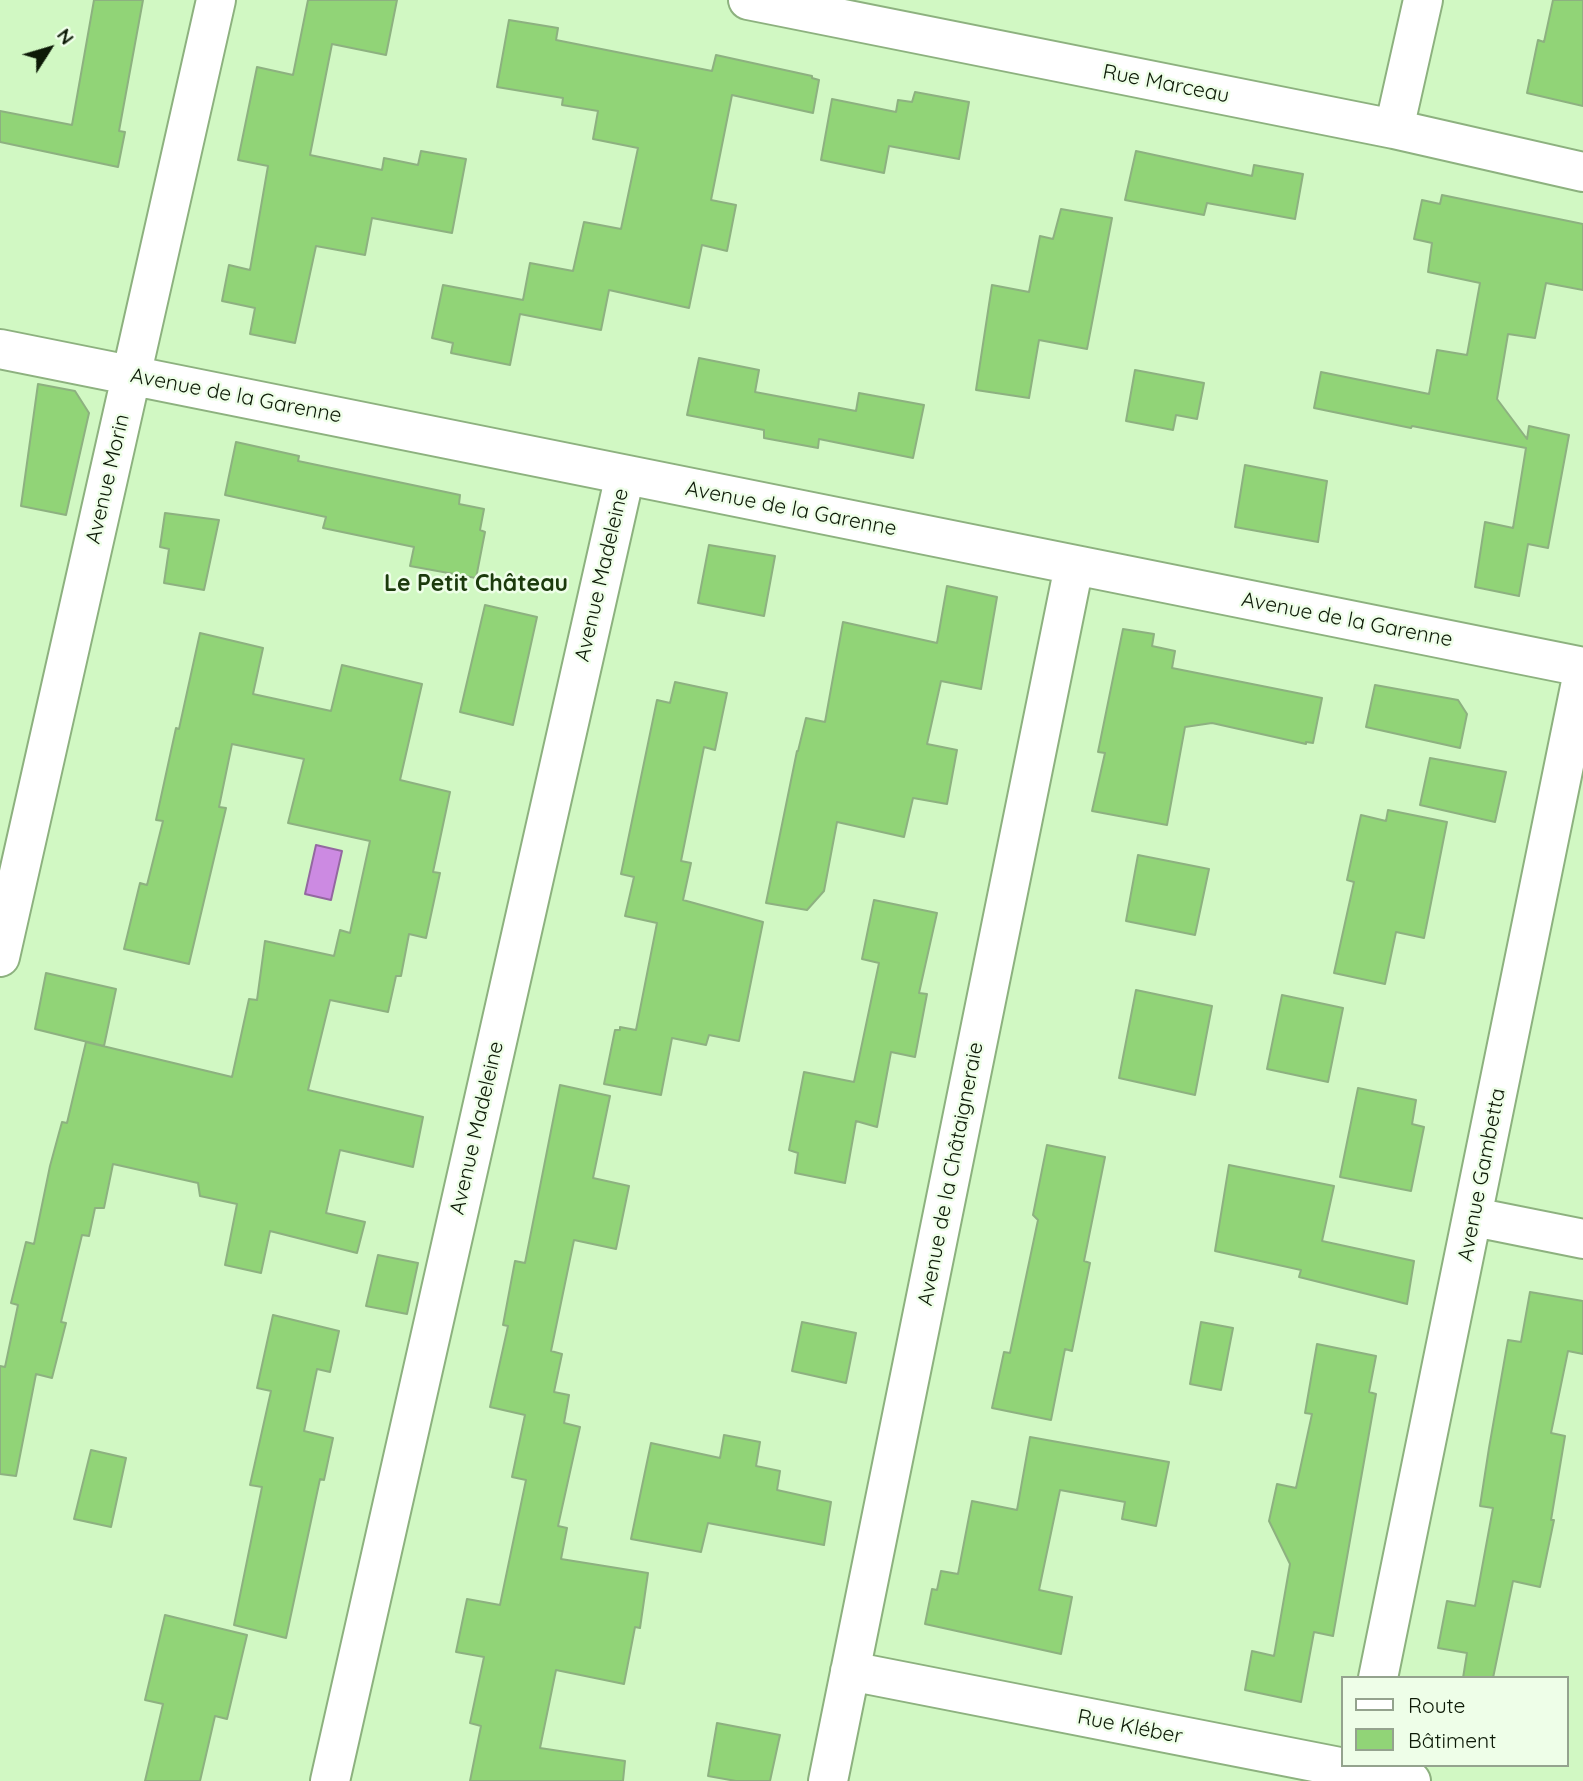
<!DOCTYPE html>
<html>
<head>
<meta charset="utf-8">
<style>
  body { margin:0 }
  #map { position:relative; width:1583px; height:1781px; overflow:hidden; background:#d1f8c3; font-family:Quicksand,sans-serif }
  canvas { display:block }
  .legend { position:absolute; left:1341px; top:1676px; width:228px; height:91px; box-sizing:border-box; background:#eefee8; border:2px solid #94a38e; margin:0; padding:9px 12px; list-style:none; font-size:21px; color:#0d1a07 }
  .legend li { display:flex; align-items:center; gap:14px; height:35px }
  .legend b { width:35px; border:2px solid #94a38e }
  .north { position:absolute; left:14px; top:14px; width:70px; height:70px; -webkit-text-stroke:5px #eefee8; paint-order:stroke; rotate:53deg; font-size:19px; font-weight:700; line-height:28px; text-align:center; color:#0d1a07 }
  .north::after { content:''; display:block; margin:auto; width:24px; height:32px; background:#0d1a07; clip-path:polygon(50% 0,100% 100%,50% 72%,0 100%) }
</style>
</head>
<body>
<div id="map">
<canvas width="1583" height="1781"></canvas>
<ul class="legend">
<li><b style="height:9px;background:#fff"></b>Route</li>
<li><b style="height:19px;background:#91d477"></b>Bâtiment</li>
</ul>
<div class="north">N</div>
</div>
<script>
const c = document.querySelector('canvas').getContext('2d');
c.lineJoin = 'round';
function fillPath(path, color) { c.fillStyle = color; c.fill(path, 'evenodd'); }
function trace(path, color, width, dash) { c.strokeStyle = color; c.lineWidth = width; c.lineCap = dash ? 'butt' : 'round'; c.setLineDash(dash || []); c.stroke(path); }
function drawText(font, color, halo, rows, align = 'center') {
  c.font = font + ' Quicksand,sans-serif'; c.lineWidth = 5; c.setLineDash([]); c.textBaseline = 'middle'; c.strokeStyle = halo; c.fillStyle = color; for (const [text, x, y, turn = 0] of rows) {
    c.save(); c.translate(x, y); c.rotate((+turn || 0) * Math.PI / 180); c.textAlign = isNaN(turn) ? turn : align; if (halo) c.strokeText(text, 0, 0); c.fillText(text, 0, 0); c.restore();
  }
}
const water = new Path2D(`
  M316 845 342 851 331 900 305 894Z`);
fillPath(water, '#cc8ae2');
trace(water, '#9368a0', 2);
const building = new Path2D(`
  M94 0H143L119 131 125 132 118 167 0 142V111L72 125Z
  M308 0H397L386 55 332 44 310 155 382 170 384 158 418 165 421 151 466 159 452 233 372 218 365 255 316 246 295 343 250 334 255 308 222 301 229 265 250 270 268 166 238 160 257 67 293 75Z
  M1553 0H1583V106L1527 93 1538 40 1544 42Z
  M509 20 558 28 556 40 712 71 716 55 812 76V78L819 80 813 113 732 95 711 200 736 205 727 251 702 245 689 308 609 290 601 330 520 314 510 365 451 353 453 343 432 338 443 285 523 300 530 263 573 271 584 222 621 229 638 148 593 139 598 111 562 105 563 98 497 87Z
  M915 92 969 102 959 159 889 146 884 173 821 160 832 99 896 112 898 100 912 102Z
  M1136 151 1252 176 1254 165 1303 174 1295 219 1207 203 1204 215 1125 200Z
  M1442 195 1583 224V290L1546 283 1535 338 1508 334 1497 399 1527 439 1529 426 1569 435 1548 548 1528 544 1519 596 1475 587 1485 522 1513 528 1526 448 1412 426 1411 428 1314 408 1321 372 1429 394 1437 350 1467 355 1480 283 1428 272 1432 243 1414 239 1422 200 1440 204Z
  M1061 209 1112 218 1087 349 1039 340 1029 398 976 390 992 285 1029 292 1040 236 1053 239Z
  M699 358 759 370 755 392 856 411 859 393 924 405 913 458 819 439 818 448 764 438V430L687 415Z
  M1135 370 1204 383 1197 419 1176 415 1173 430 1126 421Z
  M38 384 75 391 89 413 66 515 21 506Z
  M236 442 299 456 298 461 460 495 459 504 484 509 480 530 485 532 476 578 410 566 414 547 323 528 326 517 225 495Z
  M1245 465 1327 481 1318 542 1235 527Z
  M165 513 219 520 204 590 164 583 169 549 160 547Z
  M709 545 775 556 764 616 698 603Z
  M947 586 997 597 981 689 941 681 927 744 957 750 947 804 913 798 904 837 837 822 824 891 807 910 766 903 797 751H798L806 718 825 722 843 622 937 643Z
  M485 605 537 617 513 725 460 712Z
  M1123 629 1154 634 1152 646 1175 651 1172 668 1322 698 1313 743 1306 742V744L1212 723 1185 727 1167 825 1092 811 1105 753 1098 752Z
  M200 633 263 648 253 694 331 711 342 665 422 684 400 780 450 792 433 872 440 873 426 938 409 934 401 976H396L388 1012 330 1000 308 1090 423 1117 413 1167 340 1150 326 1213 365 1222 357 1253 270 1231 261 1273 225 1265 237 1204 200 1196 198 1183 113 1164 104 1208H95L89 1236 82 1235 61 1322 66 1323 52 1378 36 1374 16 1476 0 1474V1366L5 1367 18 1305 11 1303 26 1242 34 1244 50 1166 62 1122 67 1123 86 1042 232 1077 249 999 257 1000 265 941 334 956 340 930 350 933 370 841 288 823 304 759 232 744 219 807 226 808 189 964 124 949 140 883 147 885 163 821 156 820 176 728 179 729Z
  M675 682 727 693 715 750 704 747 681 861 691 863 683 900 763 922 739 1041 709 1035 706 1045 672 1038 661 1095 604 1084 615 1030H620V1027L636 1030 657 923 625 916 634 877 621 874 657 700 670 703Z
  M1375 685 1458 700 1467 714 1460 748 1366 727Z
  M1430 758 1506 772 1495 822 1420 805Z
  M1388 810 1447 822 1424 938 1396 932 1385 984 1334 973 1354 882 1347 880 1361 815 1386 821Z
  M1138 855 1209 869 1195 935 1126 921Z
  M874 900 937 913 919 993 927 994 915 1057 891 1052 877 1127 856 1121 845 1183 795 1173 798 1153 789 1150 804 1072 854 1082 879 963 862 959Z
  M46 973 116 989 104 1046 35 1029Z
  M1136 990 1212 1006 1195 1095 1119 1078Z
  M1282 995 1343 1008 1328 1082 1267 1069Z
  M560 1085 610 1096 593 1178 629 1186 616 1249 574 1240 551 1351 562 1354 554 1392 569 1395 564 1423 580 1427 558 1526 567 1528 561 1559 648 1573 640 1628 635 1627 624 1684 556 1670 540 1748 625 1761 623 1781H470L481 1726 470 1723 484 1657 456 1652 467 1599 500 1605 526 1480 512 1477 525 1415 490 1407 508 1326 503 1325 515 1261 525 1263Z
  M1358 1088 1416 1100 1412 1124 1424 1127 1411 1191 1340 1177Z
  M1047 1145 1105 1157 1084 1261 1090 1263 1072 1351 1065 1349 1051 1420 992 1408 1004 1352 1010 1353 1038 1220 1033 1215Z
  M1229 1165 1334 1186 1322 1241 1414 1261 1407 1304 1299 1277 1301 1270 1215 1251Z
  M378 1255 418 1263 407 1314 366 1306Z
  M1530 1292 1583 1301V1354L1568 1351 1551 1433 1565 1436 1551 1520H1554L1540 1587 1513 1581 1493 1678H1463L1467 1653 1438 1648 1447 1601 1475 1606 1493 1508 1480 1506 1489 1448 1508 1340 1521 1342Z
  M273 1315 339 1331 330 1372 317 1369 304 1431 333 1438 324 1480 320 1479 286 1638 234 1625 262 1487 250 1485 271 1391 257 1388Z
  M802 1322 856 1333 846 1383 792 1371Z
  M1201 1322 1233 1328 1221 1390 1190 1384Z
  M1317 1344 1376 1356 1369 1392 1376 1394 1333 1636 1314 1632 1301 1702 1245 1690 1252 1651 1274 1656 1290 1564 1269 1521 1277 1484 1296 1488 1312 1414 1305 1413Z
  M724 1435 760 1442 756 1466 780 1471 777 1490 831 1502 824 1545 708 1523 701 1552 631 1539 651 1443 720 1458Z
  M1030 1437 1169 1462 1156 1526 1122 1519 1125 1502 1060 1490 1039 1590 1072 1597 1061 1654 925 1624 932 1589 937 1590 941 1571 958 1574 972 1501 1017 1510Z
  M91 1450 126 1458 111 1527 74 1519Z
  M165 1615 247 1635 227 1719 215 1716 200 1781H145L163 1704 145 1700Z
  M717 1723 780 1735 770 1781H736L708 1776Z`);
fillPath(building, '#91d477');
trace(building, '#8db180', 2);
const street = new Path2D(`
  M748 0 1394 129 1583 172
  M1394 129 1423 0
  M0 349 1583 667
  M0 957 216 0
  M1474 1217 1583 1239
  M850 1671 1411 1781
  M1378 1678 1583 672
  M330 1781 625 475
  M828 1781 1074 566`);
trace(street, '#8db17f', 42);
trace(street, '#fff', 38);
drawText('21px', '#0d1a07', '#eefee8', [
  ["Rue Marceau",1166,84,11],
  ["Avenue de la Garenne",236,396,11],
  ["Avenue Morin",108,479,-77],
  ["Avenue de la Garenne",791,509,11],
  ["Avenue Madeleine",602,575,-77],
  ["Avenue de la Garenne",1347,620,11],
  ["Avenue Madeleine",477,1128,-77],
  ["Avenue de la Châtaigneraie",951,1174,-79],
  ["Avenue Gambetta",1482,1175,-79],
  ["Rue Kléber",1130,1727,11]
]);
drawText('bold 23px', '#1b3a0c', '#eefee8', [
  ["Le Petit Château",476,584]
]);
</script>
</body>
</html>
